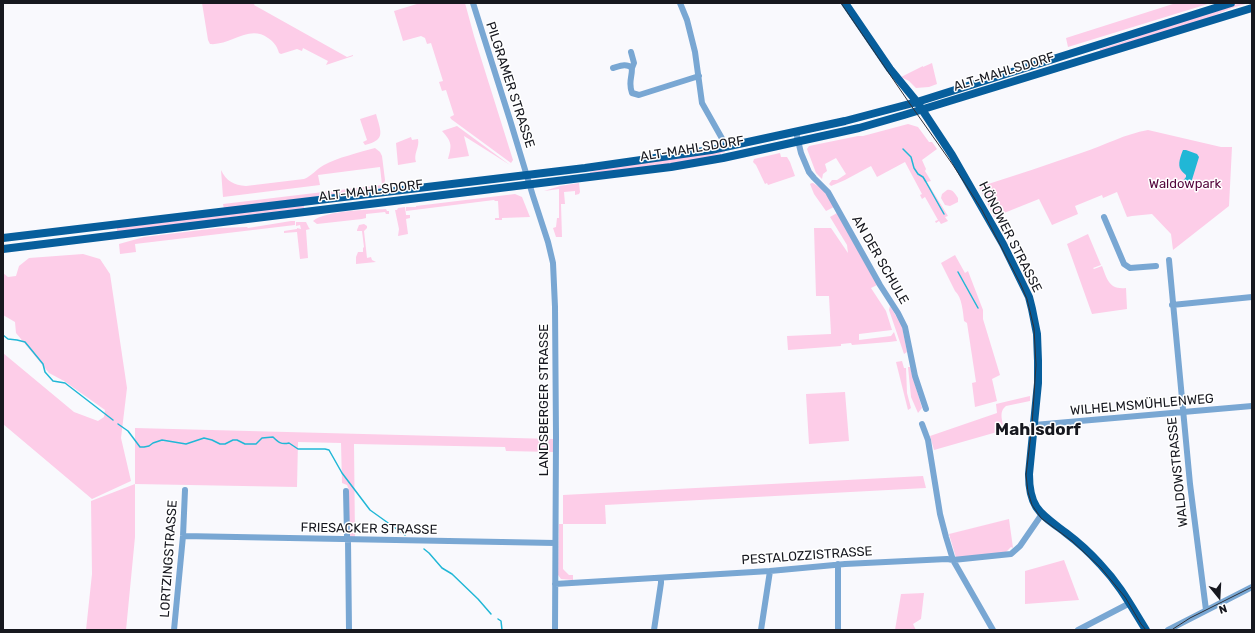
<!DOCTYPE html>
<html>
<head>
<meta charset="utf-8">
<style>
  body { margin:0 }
  #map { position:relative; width:1255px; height:633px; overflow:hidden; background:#f9f9fd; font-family:Rubik,sans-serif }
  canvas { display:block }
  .frame { position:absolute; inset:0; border:4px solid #17181f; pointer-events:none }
  .north { position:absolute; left:1199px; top:577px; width:40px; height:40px; -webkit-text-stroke:3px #fff; paint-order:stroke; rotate:162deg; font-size:11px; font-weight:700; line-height:16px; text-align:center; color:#17181f }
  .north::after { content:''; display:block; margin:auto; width:14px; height:18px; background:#17181f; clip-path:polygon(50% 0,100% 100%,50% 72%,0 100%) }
</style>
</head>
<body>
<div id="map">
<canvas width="1255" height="633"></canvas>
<div class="frame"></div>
<div class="north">N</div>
</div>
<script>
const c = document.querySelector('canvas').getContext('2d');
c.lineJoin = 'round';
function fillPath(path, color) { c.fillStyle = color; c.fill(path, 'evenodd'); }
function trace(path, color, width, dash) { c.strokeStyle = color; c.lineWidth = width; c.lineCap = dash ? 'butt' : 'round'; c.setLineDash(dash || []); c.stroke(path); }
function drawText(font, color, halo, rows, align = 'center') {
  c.font = font + ' Rubik,sans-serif'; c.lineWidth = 3; c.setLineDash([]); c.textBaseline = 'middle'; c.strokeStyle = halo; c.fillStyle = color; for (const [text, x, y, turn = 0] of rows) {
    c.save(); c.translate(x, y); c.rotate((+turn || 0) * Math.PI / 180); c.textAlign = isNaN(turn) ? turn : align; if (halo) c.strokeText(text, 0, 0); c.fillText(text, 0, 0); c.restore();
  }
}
fillPath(new Path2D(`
  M202 3H255L254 5 347 57 353 55V56L326 65 328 61 303 48 302 51 297 49 281 54 279 53C277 46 274 42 268 38 249 24 230 46 210 44L208 40Z
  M420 3H465L474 36 513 160 511 163 451 119 450 117 454 115 446 90 442 91 439 82 443 81 431 43 427 44 425 38 421 36 403 41 394 11Z
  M1176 3H1211L1068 47 1066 38Z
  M1240 3H1249L1232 8 1208 18 1100 52V49L1135 38 1142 34Z
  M932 63 937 84 929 87 916 88 909 81 901 77 923 66V67Z
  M376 114C381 132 386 140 365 145L363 142 367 140 360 119Z
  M908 124 918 127 929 142H932L937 149 922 160 926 169 925 171 931 181 927 182 948 216 945 217 948 221 941 224 939 221 936 223 935 221 938 220 925 197 922 199 920 195 922 194 905 162 877 177 871 166 845 180 831 186 829 184 832 180H837L846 174 836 158 825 164 827 171 823 174 822 179 816 173 807 149 809 146 858 136H863Z
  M457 126 510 165 464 136 469 156 448 159C452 145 452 142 442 131Z
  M1148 130 1221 147H1232L1229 206 1173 250 1171 234 1152 214 1132 216 1127 217 1117 192 1103 198 1102 195 1075 206 1078 214 1052 225 1039 199 994 217 979 187C1014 176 1049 164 1084 152 1105 145 1125 134 1148 130Z
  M411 137 412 140 418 139C420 147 413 154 416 162L398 165 396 143Z
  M375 148 380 152 382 156 385 180 384 185 380 188 224 209 223 204 382 185 380 167 318 175 320 185 223 197 221 170C226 181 234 185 246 186L304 179C312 176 316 169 324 165 336 158 361 152 375 148Z
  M725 151V152L704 159 590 174V172L618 166Z
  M780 153 781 157H787L790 162 795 176 768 185 767 183 765 184 756 165 753 162 754 159Z
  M579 183 580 192 579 194 575 195V191L564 192 565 204H561L562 237H556L553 228 556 227 557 218H559V189L544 191 560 186Z
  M812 183H813L824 190 834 207 826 211 814 194 810 184Z
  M947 190C953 189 955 194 958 198V202L950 206 945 205 941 198 942 194Z
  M515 194 522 197 530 217 502 218V220H495V218H499L498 201H495L494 200 406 211V207H416V206Z
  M304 205V208L117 232V228Z
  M405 207 406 215H410V218L406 219 408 234 398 236 399 229 395 210H397L398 208Z
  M386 209 387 211H389V214H386L385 212 366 214V218L362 219 317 224 313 221C326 210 369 210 386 209Z
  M837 213 877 285 871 288 886 311 892 330 859 334V340L891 336 894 332 897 341 889 342 852 345 851 343 841 344V346L788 350 787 336 831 334 829 296H816L814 228H831L848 253 847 245 830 217Z
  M291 221H295V225L135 244 136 252 120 254 119 244 144 237 218 228 247 227 248 228Z
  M296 222H306L309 228 310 229 306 230 308 258 300 259 297 232 284 233V231L297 229V228L301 229 300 225 296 226Z
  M364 224 367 226V228L364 231 367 258 371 257 372 260 376 262 356 264V257L358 252H363V248L364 247 362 231H357V230L359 225Z
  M1088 234 1101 265 1093 268 1094 269 1102 266C1107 279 1109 290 1126 288L1127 309 1092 314 1067 244Z
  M83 254 100 259 110 274 127 388 121 438 131 481 92 499 3 424V353L74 412 98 421 104 417 105 410 64 381 49 373 16 333 15 322 3 315V273L8 277 16 276 19 266 29 258Z
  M955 255 965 273 968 271 983 310V319L1000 375 992 379 997 401 975 407 972 383 976 382 967 323 964 321C963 312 962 297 955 291L941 263Z
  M890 306 902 326 907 352 904 354 889 310Z
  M902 361 904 368H906L907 393 911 408 908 410 896 362Z
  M908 367H910L922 408 918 413 911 397Z
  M845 392 849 441 809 444 806 394Z
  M1030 396V401L1006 406C998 412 1003 422 1004 430L934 450 930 436 997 413 996 404Z
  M135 428 553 439V452L506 451 505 447 354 444 355 538H353L350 536 349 533V490L347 485 342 483 341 443 298 442 297 487 135 484V537L126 630H86L92 574 91 501 135 484Z
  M923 476 926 488 605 505 606 524H563V569L569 575H573V580L561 579 558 575 559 524H563V495Z
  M1009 519 1013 548 1011 547 1006 552 956 558 949 534Z
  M1064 560 1079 600 1025 604V571Z
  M924 593 921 619 913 624 916 630H895L901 594Z`), '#fdcde8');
fillPath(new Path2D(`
  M1183 150H1186L1197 154 1199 157 1191 183 1185 187 1183 185 1182 182 1186 177V175C1184 173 1182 172 1181 170 1177 165 1181 155 1183 150Z`), '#21b7d6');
trace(new Path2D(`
  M903 149 911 157 914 168 918 174 923 177 926 182 944 214
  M958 272 978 308
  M3 335 8 339 17 340 25 342 43 364 45 372 53 381 65 383 113 420
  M118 424 128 431 140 447H144L149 446 153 443 162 440 186 444 204 438 212 440 220 444H225L233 440H237L245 444H256L262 438 273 437C278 442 281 445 289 443L298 449H325L329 450 342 473 370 510 405 535
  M424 549 429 553 442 568 452 574 478 599 491 614
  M498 619 501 621 502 630`), '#21b7d6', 1.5);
trace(new Path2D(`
  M473 3 510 120 533 196 548 242 553 263 555 307 556 437 555 630
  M680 3 687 20 695 52 702 103 724 142 725 147
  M631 52 634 63 632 68
  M613 68C620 66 626 63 632 68 632 79 628 82 632 93L639 95 699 76
  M796 132 801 153 809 172 814 178 828 192 880 285 898 313 905 327 915 376 926 409
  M1104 217 1124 264 1130 268 1156 266
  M1169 260 1190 484 1206 610
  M1172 305 1252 297
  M922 424 928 440 940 514 946 537 953 560 993 630
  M1034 425 1252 406
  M346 491 347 536 348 540 349 630
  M183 536 555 543
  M838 564V630
  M555 584 770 571 845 564 947 559 953 560 1011 554 1020 546 1042 514
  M174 630 183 536 185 490
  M654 630 661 583V578
  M761 630 770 571
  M1078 630 1130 603
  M1168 630 1252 587`), '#79a7d3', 6);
trace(new Path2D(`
  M845 3 890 69 917 102 952 155 1003 244 1029 297 1032 309 1037 334 1038 361V383L1029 474C1029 509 1041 514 1066 533 1078 542 1090 553 1100 564 1120 585 1131 606 1146 630
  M3 238 585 168 711 150 845 121 917 102 1231 3
  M3 249 671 167 723 158 859 128 904 115 1252 8`), '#075e9c', 8);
trace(new Path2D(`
  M841 3 910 104 953 165 982 210 1020 283 1027 299 1034 328 1036 365 1032 425 1026 475 1028 492 1032 505 1041 518 1072 541 1101 568 1125 597 1141 624 1146 630
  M1173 629 1190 618 1252 587`), '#2f3037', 1);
drawText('13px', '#17181f', '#fff', [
  ["ALT-MAHLSDORF",1004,72,-17],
  ["PILGRAMER STRASSE",510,85,72],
  ["ALT-MAHLSDORF",692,149,-9],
  ["ALT-MAHLSDORF",371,191,-7],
  ["HÖNOWER STRASSE",1010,237,63],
  ["AN DER SCHULE",880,260,60],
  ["LANDSBERGER STRASSE",544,400,-90],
  ["WILHELMSMÜHLENWEG",1142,405,-5],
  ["WALDOWSTRASSE",1178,472,-96],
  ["FRIESACKER STRASSE",369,529,1],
  ["PESTALOZZISTRASSE",807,556,-4],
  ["LORTZINGSTRASSE",169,559,-86]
]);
drawText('13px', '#54063d', '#fff', [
  ["Waldowpark",1185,184]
]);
drawText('bold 17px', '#17181f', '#fff', [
  ["Mahlsdorf",1038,430]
]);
</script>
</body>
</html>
